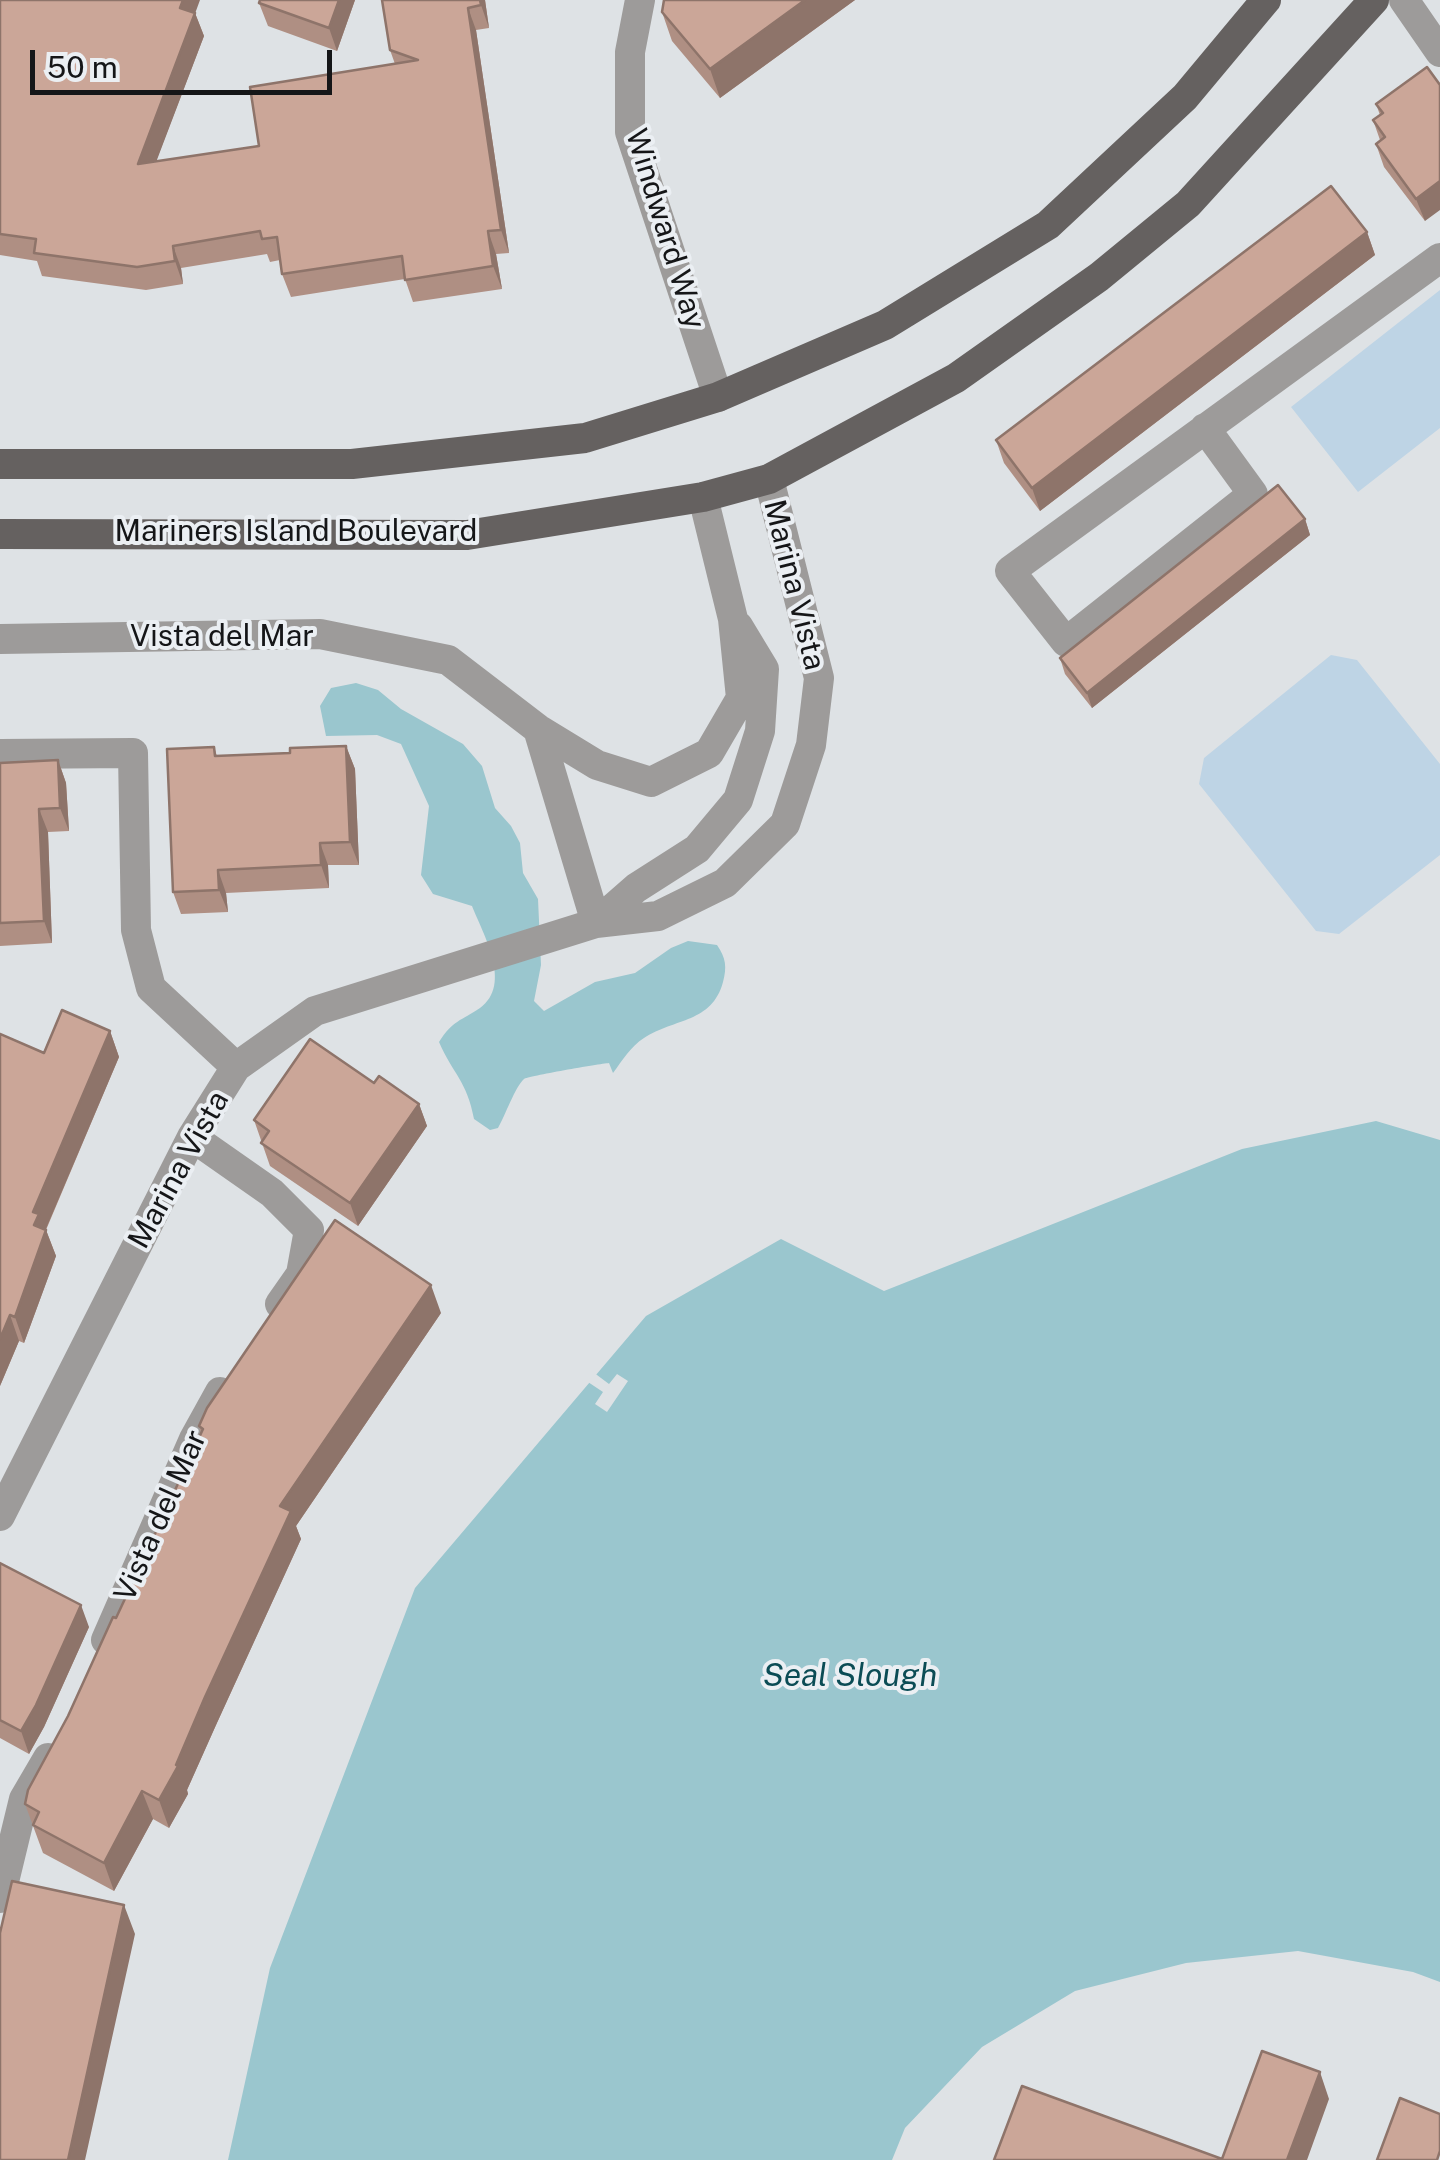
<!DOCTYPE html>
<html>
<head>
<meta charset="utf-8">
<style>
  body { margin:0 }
  #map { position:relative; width:1440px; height:2160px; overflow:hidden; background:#dee2e5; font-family:"Public Sans",sans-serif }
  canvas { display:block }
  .scale { position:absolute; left:30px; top:50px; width:302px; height:45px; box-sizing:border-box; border:5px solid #151618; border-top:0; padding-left:12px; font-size:30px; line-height:35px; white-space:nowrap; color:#151618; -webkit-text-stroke:8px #ebeff3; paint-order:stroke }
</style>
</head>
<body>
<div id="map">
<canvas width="1440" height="2160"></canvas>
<div class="scale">50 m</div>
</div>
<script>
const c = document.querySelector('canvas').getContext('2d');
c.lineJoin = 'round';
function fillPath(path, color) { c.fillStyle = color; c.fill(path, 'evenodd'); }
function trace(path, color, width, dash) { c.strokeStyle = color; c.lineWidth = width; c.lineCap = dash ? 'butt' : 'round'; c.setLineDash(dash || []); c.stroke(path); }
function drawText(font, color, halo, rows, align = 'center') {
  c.font = font + ' "Public Sans",sans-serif'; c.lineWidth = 8; c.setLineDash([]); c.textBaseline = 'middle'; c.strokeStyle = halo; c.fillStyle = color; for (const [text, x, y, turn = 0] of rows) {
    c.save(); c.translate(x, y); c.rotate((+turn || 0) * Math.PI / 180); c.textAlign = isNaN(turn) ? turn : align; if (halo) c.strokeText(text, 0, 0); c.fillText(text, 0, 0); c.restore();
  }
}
fillPath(new Path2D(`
  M1440 290V428L1358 492 1291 407Z
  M1331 655 1357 660 1440 764V855L1339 934 1316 931 1199 784 1204 758Z`), '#bed4e5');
fillPath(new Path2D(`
  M356 683 378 690 401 709 463 744 482 766 495 808 511 826 520 843 523 873 538 899 541 965 534 1001 544 1011 595 982 635 973 671 948 688 941 717 945C726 958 727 967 723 982 712 1023 675 1018 644 1038 631 1046 622 1061 613 1073L609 1063C599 1064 528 1076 524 1079 515 1087 505 1116 498 1128L490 1130 474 1119C467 1081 453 1074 439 1042 453 1020 461 1021 480 1008 513 984 483 934 472 906L433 894 421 875 429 806 401 744 377 735 326 736 320 706 331 688Z
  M1376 1121 1440 1140V1982L1413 1972 1298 1951 1186 1963 1075 1991 982 2047 905 2128 892 2160H228L270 1968 415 1588 646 1316 781 1239 884 1291 1242 1149Z`), '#9ac6ce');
fillPath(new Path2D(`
  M593 1372 609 1384 617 1374 628 1381 607 1412 595 1404 603 1392 585 1380Z`), '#dee2e5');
trace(new Path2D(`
  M640 0 630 52V132L718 397
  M1404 0 1440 52
  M1205 428 1253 494 1066 642 1010 571 1440 258
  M0 639 320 634 448 660 538 729 597 765 651 782 709 753 741 698 733 619 703 497
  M538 729 596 923
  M0 754 133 753 136 930 151 988 236 1067
  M596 923 636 888 697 849 738 800 760 731 764 669 738 626
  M192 1137 272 1193 309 1230 301 1274 280 1304
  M0 1516 192 1137 236 1067 315 1011 596 923 658 916 725 883 785 824 811 745 819 678 769 479
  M106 1640 194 1439 220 1392
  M0 1898 24 1799 48 1758`), '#9d9b9a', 30);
trace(new Path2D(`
  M0 464H352L585 438 718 397 885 325 1048 225 1185 97 1266 0
  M0 534 467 535 703 497 769 479 956 378 1099 277 1188 204 1374 0`), '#656160', 30);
fillPath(new Path2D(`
  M0 0 195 13 204 36 156 161 259 146 395 64 390 50 485 0 489 28 476 30 509 253 496 254 502 289 413 302 405 279 291 297 282 274 280 260 270 262 267 254 181 268 183 284 146 290 42 276 37 261 0 255Z
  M355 0 337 51 268 26 259 3Z
  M664 0H855L720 98 672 41 662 12Z
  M1427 67 1425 221 1384 167 1376 144 1380 140 1373 120 1380 115 1376 104Z
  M1367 232 1375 255 1040 511 1004 463 996 440Z
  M1305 519 1310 535 1092 708 1065 674 1060 658Z
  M346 746 355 769 359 865H328L329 888 226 893 228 912 181 914 173 892 214 747 217 756 290 753Z
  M58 760 66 783 69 831 48 832 52 943 0 946V763Z
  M110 1031 119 1057 46 1230 56 1256 24 1343 19 1341 0 1386 44 1053Z
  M374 1083 419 1104 427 1126 358 1226 270 1166 254 1120Z
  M441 1313 296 1526 301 1539 216 1725 187 1790 188 1794 169 1828 153 1819 114 1891 43 1853 25 1804 116 1618 201 1433 199 1426Z
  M0 1563 89 1627 44 1727 29 1754 0 1738Z`), '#af8f83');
fillPath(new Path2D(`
  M183 0H200L189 30 180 8Z
  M339 0H355L337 51 329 28Z
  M480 0H485L489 28 481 5Z
  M805 0H855L720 98 710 69Z
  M468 8 476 30 509 253 501 230Z
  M195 13 204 36 147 186 138 164Z
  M1440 181V210L1425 221 1416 199Z
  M488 231 496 254 502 289 493 266Z
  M1367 232 1375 255 1040 511 1032 488Z
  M173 246 181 268 183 284 175 261Z
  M1305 519 1310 535 1092 708 1087 693Z
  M346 746 355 769 359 865 350 842Z
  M58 760 66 783 69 831 60 808Z
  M39 809 48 832 52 943 44 921Z
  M320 843 328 865 329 888 321 865Z
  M218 870 226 893 228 912 219 890Z
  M110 1031 119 1057 45 1231 46 1230 56 1256 24 1343 15 1317 34 1225 33 1212Z
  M419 1104 427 1126 358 1226 350 1203Z
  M431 1285 441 1313 296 1526 301 1539 216 1725 187 1790 188 1794 169 1828 159 1800 280 1506Z
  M10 1315 19 1341 0 1386V1339Z
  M81 1605 89 1627 44 1727 29 1754 21 1731Z
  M142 1791 153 1819 114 1891 104 1863Z
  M124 1905 135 1934 85 2160H68Z
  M1320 2072 1329 2099 1307 2160H1287Z`), '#8e746a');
const building = new Path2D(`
  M0 0H183L180 8 195 13 138 164 259 146 250 87 418 60 390 50 382 0H480L481 5 468 8 501 230 488 231 493 266 405 280 402 256 282 274 277 237 262 239 260 231 173 246 175 261 137 267 34 253 36 239 0 234Z
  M260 0H339L329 28 259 3Z
  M664 0H805L710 69 662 12Z
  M1427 67 1440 85V181L1416 199 1376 144 1385 137 1373 120 1383 113 1376 104Z
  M1331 186 1367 232 1032 488 996 440Z
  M1278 485 1305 519 1087 693 1060 658Z
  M346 746 350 842 320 843 321 865 218 870 219 890 173 892 167 749 214 747 215 756 290 753V748Z
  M58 760 60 808 39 809 44 921 0 923V763Z
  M62 1010 110 1031 33 1212 39 1214 34 1225 46 1230 15 1317 10 1315 0 1339V1034L44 1053Z
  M310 1039 374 1083 379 1076 419 1104 350 1203 261 1143 269 1131 254 1120Z
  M335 1220 431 1285 280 1506 291 1511 205 1697 176 1765 178 1766 159 1800 142 1791 104 1863 33 1825 39 1812 25 1804 28 1790 68 1716 113 1617 116 1618 138 1571 203 1429 199 1426 207 1408Z
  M0 1563 81 1605 36 1705 21 1731 0 1720Z
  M12 1881 124 1905 68 2160H0V1933Z
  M1262 2051 1320 2072 1287 2160H994L1022 2086 1222 2159Z
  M1400 2098 1440 2114V2151L1437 2160H1377Z`);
fillPath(building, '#cba698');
trace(building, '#8e746a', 2.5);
drawText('30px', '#151618', '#ebeff3', [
  ["Windward Way",665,229,73],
  ["Mariners Island Boulevard",296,532],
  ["Marina Vista",794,585,76],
  ["Vista del Mar",222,637],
  ["Marina Vista",179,1170,-61],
  ["Vista del Mar",161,1516,-66]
]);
drawText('italic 32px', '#0b4c55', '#ebeff3', [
  ["Seal Slough",850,1676]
]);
</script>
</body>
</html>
